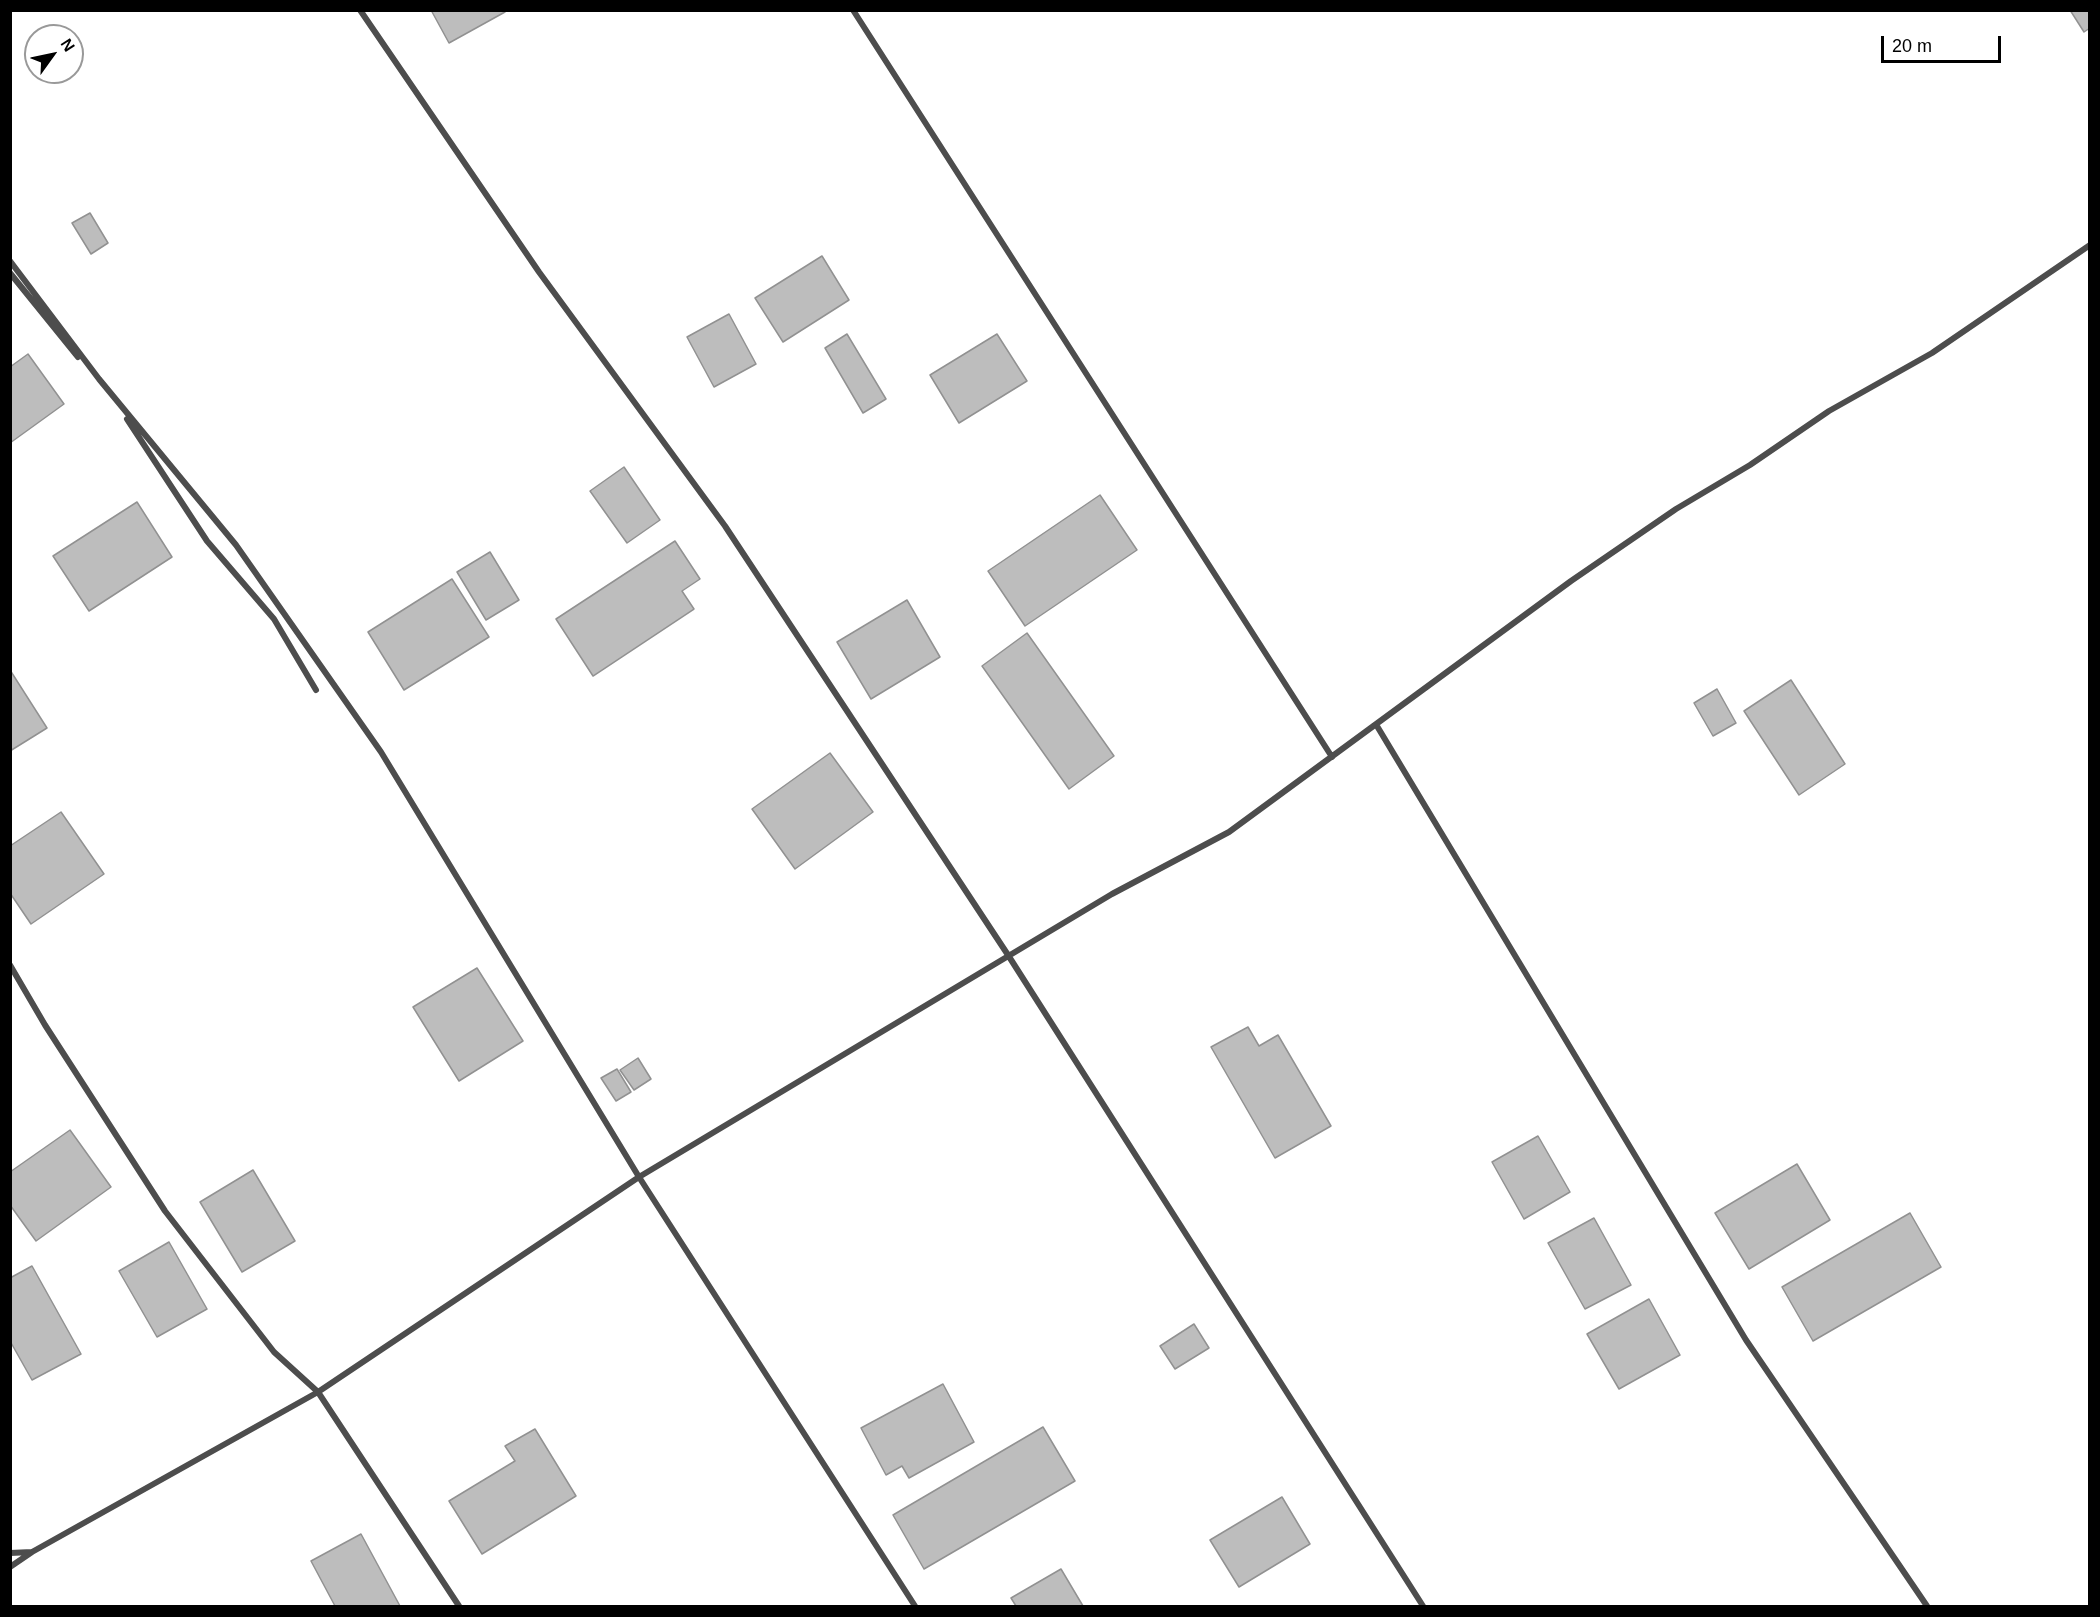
<!DOCTYPE html>
<html>
<head>
<meta charset="utf-8">
<style>
  body { margin:0 }
  #map { position:relative; width:2100px; height:1617px; overflow:hidden; background:#fff; font-family:Arial,sans-serif }
  canvas { display:block }
  .frame { position:absolute; inset:0; border:12px solid #000; pointer-events:none }
  .north { position:absolute; left:24px; top:24px; width:60px; height:60px; box-sizing:border-box; background:#fff; border:2px solid #999; border-radius:50%; rotate:57deg; font-size:16px; font-weight:700; line-height:24px; text-align:center; color:#000 }
  .north::after { content:''; display:block; margin:auto; width:21px; height:27px; background:#000; clip-path:polygon(50% 0,100% 100%,50% 72%,0 100%) }
  .scale { position:absolute; left:1881px; top:36px; width:120px; height:27px; box-sizing:border-box; border:3px solid #000; border-top:0; padding-left:8px; font-size:18px; line-height:21px; white-space:nowrap; color:#000; -webkit-text-stroke:4px #fff; paint-order:stroke }
</style>
</head>
<body>
<div id="map">
<canvas width="2100" height="1617"></canvas>
<div class="frame"></div>
<div class="north">N</div>
<div class="scale">20 m</div>
</div>
<script>
const c = document.querySelector('canvas').getContext('2d');
c.lineJoin = 'round';
function fillPath(path, color) { c.fillStyle = color; c.fill(path, 'evenodd'); }
function trace(path, color, width, dash) { c.strokeStyle = color; c.lineWidth = width; c.lineCap = dash ? 'butt' : 'round'; c.setLineDash(dash || []); c.stroke(path); }
const building = new Path2D(`
  M431 10H504L505 12 449 43Z
  M2070 10H2090V28L2084 32Z
  M90 213 108 243 91 254 72 223Z
  M822 256 849 300 783 342 755 298Z
  M729 314 756 364 714 387 687 337Z
  M847 334 886 399 863 413 825 348Z
  M997 334 1027 381 959 423 930 375Z
  M28 354 64 404 10 443V367Z
  M624 467 660 520 627 543 590 491Z
  M1100 495 1137 550 1025 626 988 571Z
  M137 502 172 557 89 611 53 556Z
  M675 541 700 579 682 591 694 609 593 676 556 619Z
  M490 552 519 600 486 620 457 572Z
  M452 579 489 637 404 690 368 632Z
  M907 600 940 657 871 699 837 642Z
  M1027 633 1114 756 1069 789 982 666Z
  M10 670 47 728 10 751Z
  M1791 680 1845 764 1799 795 1744 711Z
  M1717 689 1736 723 1713 736 1694 703Z
  M830 753 873 812 795 869 752 809Z
  M61 812 104 874 31 924 10 893V846Z
  M477 968 523 1041 459 1081 413 1007Z
  M1248 1027 1259 1046 1278 1035 1331 1126 1275 1158 1211 1047Z
  M638 1058 651 1079 634 1090 620 1070Z
  M617 1069 631 1092 616 1101 601 1078Z
  M70 1130 111 1187 36 1241 10 1205V1172Z
  M1538 1136 1570 1192 1524 1219 1492 1162Z
  M1797 1164 1830 1220 1749 1269 1715 1213Z
  M253 1170 295 1241 242 1272 200 1202Z
  M1910 1213 1941 1267 1813 1341 1782 1287Z
  M1594 1218 1631 1285 1585 1309 1548 1243Z
  M169 1242 207 1309 157 1337 119 1271Z
  M32 1266 81 1354 32 1380 10 1341V1278Z
  M1649 1299 1680 1355 1619 1389 1587 1334Z
  M1194 1324 1209 1348 1175 1369 1160 1346Z
  M943 1384 974 1442 909 1478 902 1466 886 1475 861 1428Z
  M1043 1427 1075 1481 924 1569 893 1515Z
  M535 1429 576 1496 482 1554 449 1501 515 1461 505 1446Z
  M1282 1497 1310 1544 1239 1587 1210 1540Z
  M361 1534 400 1606H335L311 1561Z
  M1061 1569 1083 1606H1016L1011 1598Z`);
fillPath(building, '#bdbdbd');
trace(building, '#919191', 1.5);
trace(new Path2D(`
  M360 10 539 272 725 526 1008 955 1423 1606
  M853 10 1332 757
  M10 261 99 379 236 545 381 752 639 1177 915 1606
  M10 273 78 357
  M127 419 207 541 274 619 316 690
  M1377 726 1746 1340 1927 1606
  M10 965 45 1025 165 1211 274 1352 318 1392 459 1606
  M10 1553 32 1552 318 1392 639 1177 1112 894 1229 832 1571 581 1676 509 1750 465 1829 411 1932 353 2090 245
  M10 1567 32 1552`), '#4d4d4d', 6);
</script>
</body>
</html>
